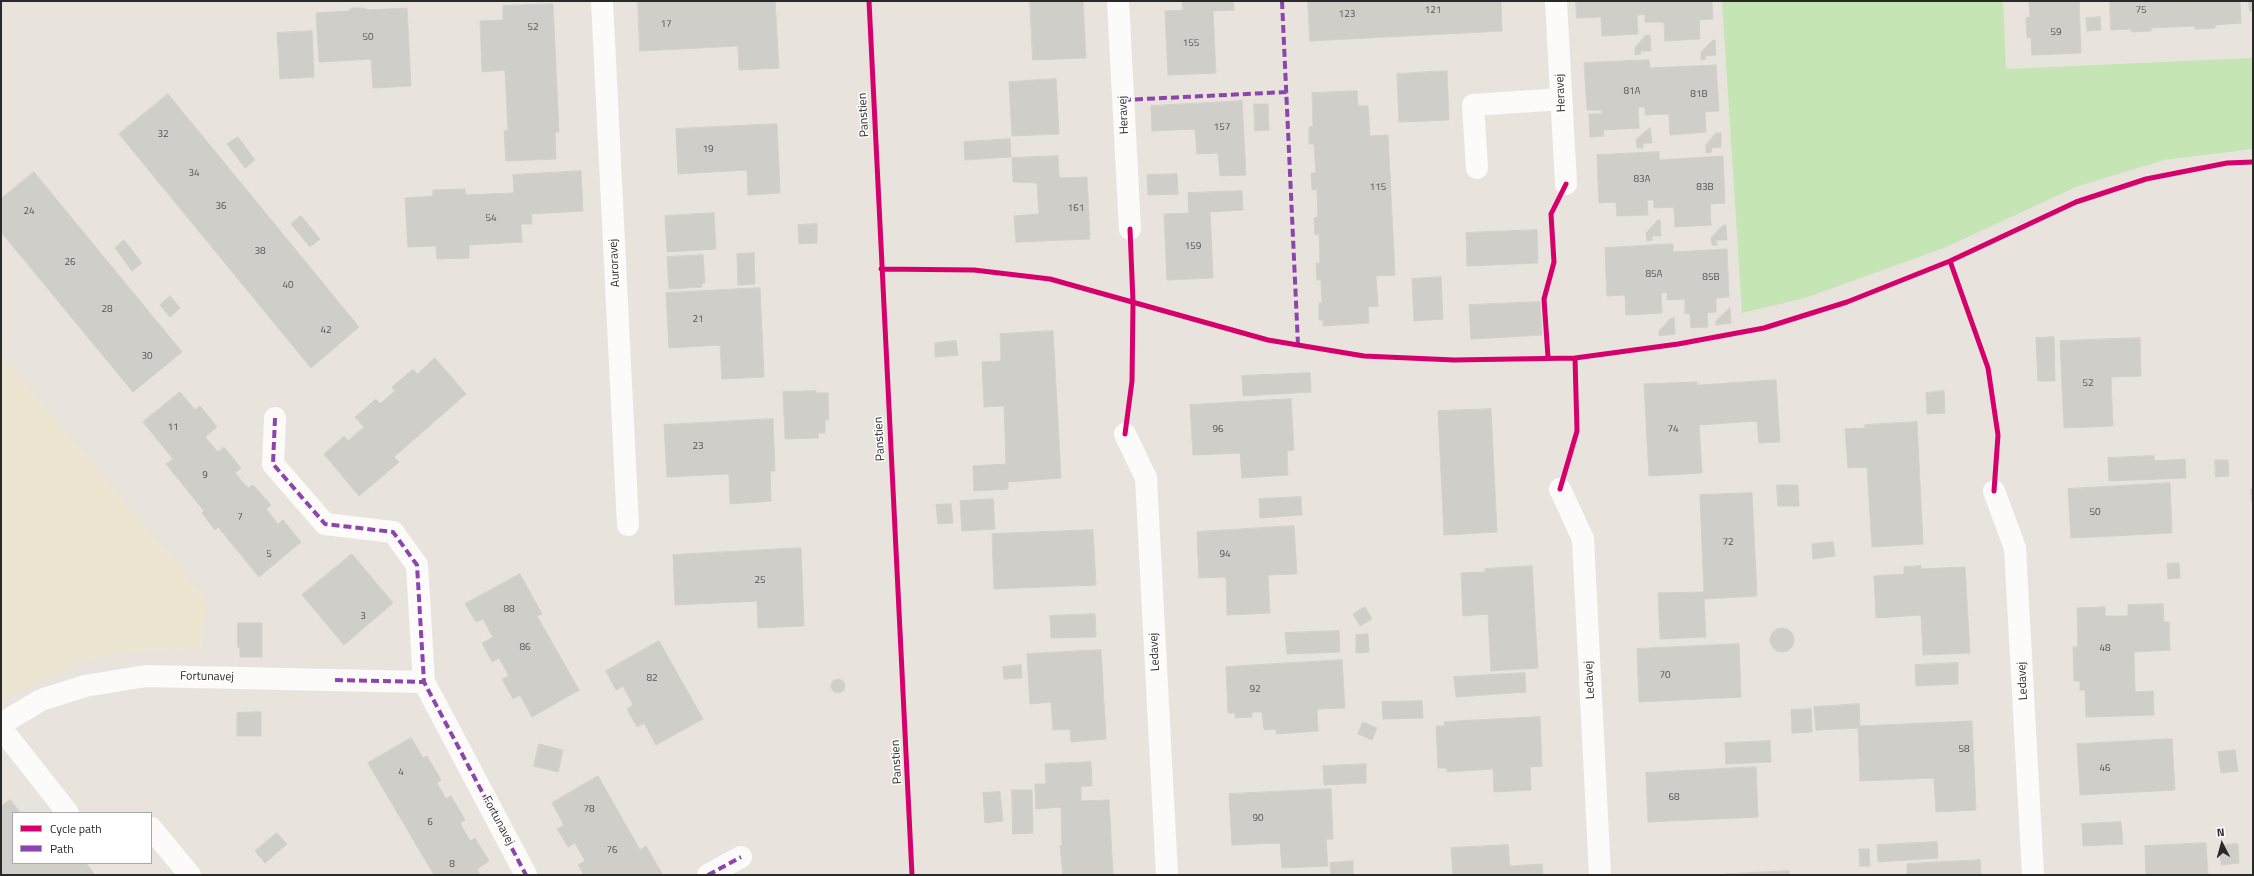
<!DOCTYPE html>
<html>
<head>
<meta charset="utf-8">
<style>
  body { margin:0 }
  #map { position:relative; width:2254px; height:876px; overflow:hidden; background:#e8e4dd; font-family:"Titillium Web",sans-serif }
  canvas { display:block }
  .frame { position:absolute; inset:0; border:2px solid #292929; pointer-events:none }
  .legend { position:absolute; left:12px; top:812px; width:140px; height:52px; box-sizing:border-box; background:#fff; border:1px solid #a9a9a9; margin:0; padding:5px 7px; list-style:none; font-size:12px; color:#292929 }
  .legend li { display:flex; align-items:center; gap:8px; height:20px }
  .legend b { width:20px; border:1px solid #a9a9a9 }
  .north { position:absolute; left:2202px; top:824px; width:40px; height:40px; -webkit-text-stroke:3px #fff; paint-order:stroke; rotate:354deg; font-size:11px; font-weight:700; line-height:16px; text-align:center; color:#292929 }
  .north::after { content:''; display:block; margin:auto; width:14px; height:18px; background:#292929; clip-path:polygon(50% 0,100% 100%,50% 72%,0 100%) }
</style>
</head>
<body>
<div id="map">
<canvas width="2254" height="876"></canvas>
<div class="frame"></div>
<ul class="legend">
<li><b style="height:5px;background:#d6006c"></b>Cycle path</li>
<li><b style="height:5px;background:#8e44ad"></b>Path</li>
</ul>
<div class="north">N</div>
</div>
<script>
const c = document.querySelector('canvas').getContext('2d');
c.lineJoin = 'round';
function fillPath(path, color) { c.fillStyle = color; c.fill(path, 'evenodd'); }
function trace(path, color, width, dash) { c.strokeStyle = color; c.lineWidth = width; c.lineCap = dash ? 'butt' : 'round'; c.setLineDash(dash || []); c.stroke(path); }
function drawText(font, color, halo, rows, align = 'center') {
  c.font = font + ' "Titillium Web",sans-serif'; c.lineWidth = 3; c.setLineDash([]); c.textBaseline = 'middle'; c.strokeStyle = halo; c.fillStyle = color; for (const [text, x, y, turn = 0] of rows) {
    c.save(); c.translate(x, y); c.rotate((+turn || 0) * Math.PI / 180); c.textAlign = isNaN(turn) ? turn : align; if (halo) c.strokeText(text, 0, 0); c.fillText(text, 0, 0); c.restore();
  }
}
fillPath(new Path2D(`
  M1 354 208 601 202 649 127 651 82 661 1 700Z`), '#ebe5d1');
fillPath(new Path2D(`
  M1722 1H2003L2006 69 2253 58V149L2164 160 2076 187 1944 248 1805 298 1742 313Z`), '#c5e5b4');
const building = new Path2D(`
  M638 1H775L779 68 739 70 738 46 640 51Z
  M1030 1H1083L1086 58 1033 60Z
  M1182 1H1233L1234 10 1213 11 1216 73 1168 75 1165 11 1183 10Z
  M1308 1H1501L1502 31 1310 41Z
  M1576 1H1712L1713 19 1699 20 1700 39 1665 41 1664 22H1645V14L1637 15 1638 34 1602 36 1601 17 1577 18Z
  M2029 1H2079L2081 53 2032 55 2031 37 2027 38 2026 18 2030 17Z
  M2110 1H2240L2241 23 2215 25V28L2195 29V26L2151 28V31L2131 32V29L2111 30Z
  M2249 1H2253V11H2250Z
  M553 4 559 132H555L556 159 506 161 504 131 508 130 505 70 482 72 480 21 503 20V6Z
  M352 8H364L368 10 407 8 411 86 373 88 371 59 319 62 316 13 348 11Z
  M2100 17 2101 30 2087 31 2086 18Z
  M312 31 314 77 280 79 277 33Z
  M1646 35 1650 36 1651 51H1640L1641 54 1635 55V48Z
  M1715 40 1716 55 1705 56 1706 59 1701 60V52L1712 41Z
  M1649 60 1650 68 1716 65 1719 111 1705 112 1706 132 1670 135 1669 114 1645 115V107H1638L1639 128 1603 130 1604 136 1590 137 1589 114H1602V110H1587L1584 63Z
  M1447 71 1449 120 1399 122 1397 74Z
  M1056 79 1059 134 1012 136 1009 82Z
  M1357 91 1358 106H1368L1370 136 1388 135 1395 275 1376 276 1378 306 1368 307 1369 323 1323 326V320H1319V303H1322L1321 280H1317L1316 263H1320L1319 234 1315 235 1314 218 1318 217 1317 189 1312 190 1311 173H1316L1314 144H1309V127L1313 126 1312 93Z
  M168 94 359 327 311 368 119 134Z
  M1242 101 1246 175 1220 176 1218 153 1197 154 1195 129 1152 131 1151 106Z
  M1254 104H1268L1269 130 1255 131Z
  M777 124 780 193 748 195 747 170 678 174 676 129Z
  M1650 128 1652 143H1643V148H1637L1636 140Z
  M1716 133H1721V147L1711 148 1712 152 1706 153V145Z
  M238 137 255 160 245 168 227 144Z
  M1010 139 1011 157 965 160 964 142Z
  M1659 152V160L1723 156 1725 203 1710 204 1711 225 1675 227 1674 207 1654 208V200H1647L1648 215 1617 216 1616 202 1599 203 1597 155Z
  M1058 156 1059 178 1087 177 1090 239 1016 242 1014 216 1039 214 1037 183 1013 182 1012 158Z
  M581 171 583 211 531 214 532 224H521L522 242 469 245V258L437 259 436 246 408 247 405 198 433 196V190L465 189V195L514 193 513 175Z
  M34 172 182 352 133 392 1 232V199Z
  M1177 174 1178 194 1148 195 1147 175Z
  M1242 191 1243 210 1210 212 1213 278 1167 280 1164 214 1189 213 1188 193Z
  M714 213 716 249 667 252 665 216Z
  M301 216 320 239 310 247 291 224Z
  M1660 220 1661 236H1652V240L1647 241 1646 233 1657 221Z
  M817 224V243L799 244 798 225Z
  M1726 225 1727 240H1716L1717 245H1712L1711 238 1722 226Z
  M1537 230 1538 263 1467 266 1466 233Z
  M124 240 142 263 132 271 115 248Z
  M1673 244V252L1727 249 1729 297 1716 298V312L1707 313 1708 327 1691 328 1690 313 1685 314V299L1667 300V292L1661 293 1662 313 1626 315 1625 295 1607 296 1605 248Z
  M754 253 755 284 738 285 737 254Z
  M703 255 705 283H702V287L669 289 667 257Z
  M1441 277 1443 319 1414 321 1412 279Z
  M760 288 764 377 722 379 720 345 669 348 666 293Z
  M170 296 180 308 170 317 160 305Z
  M1540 302 1542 335 1471 339 1469 305Z
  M1730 308 1731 323 1716 325V321Z
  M1674 318 1675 334 1659 336V331L1670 319Z
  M1053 331 1061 478 1008 482V489L974 491 973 466 1006 464 1004 406 984 407 982 362 1001 361 1000 334Z
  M2054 337 2055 381H2038L2036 338Z
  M2140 338 2141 376 2111 377 2113 426 2064 428 2060 341Z
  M956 341 958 355 935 357V343Z
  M435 358 466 394 394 457 399 462 359 496 324 454 344 436 348 441 364 427 355 417 376 399 380 404 395 391 392 387 413 369 417 374Z
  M1310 373 1311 392 1243 396 1242 376Z
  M1776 380 1780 442 1759 443 1757 421 1699 425 1702 473 1649 476 1644 384 1697 382V385Z
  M816 391V393H828L829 419 825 420V433H818V438L785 439 783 392Z
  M1944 391 1945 413 1927 414 1926 393Z
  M180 392 195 410 200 406 217 427 205 437 218 452 224 447 241 468 235 473 248 488 253 485 271 505 266 509 278 524 283 520 301 542 259 577 218 527 215 530 202 513 204 511 166 464 173 459 143 422Z
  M1291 399 1294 450 1287 451 1288 475 1242 478 1240 453 1193 455 1190 405Z
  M1491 409 1497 532 1444 535 1438 411Z
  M773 419 775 471H770L771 501 730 504 729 474 667 477 664 425Z
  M1917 422 1923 544 1872 547 1867 467 1848 468 1845 429 1865 428V425Z
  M2154 456V461L2185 459 2186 478 2109 481 2108 458Z
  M2215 460H2228L2229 476 2216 477Z
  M2170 483 2172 533 2071 538 2068 489Z
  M1777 485H1798L1799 506H1778Z
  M2251 489H2253V501H2252Z
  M1752 493 1757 596 1704 599 1706 637 1660 639 1658 593 1704 592 1700 495Z
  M1301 497 1302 515 1260 518 1259 499Z
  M993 499 995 529 962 531 960 501Z
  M951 504 953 523 938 524 936 505Z
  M1294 526 1297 574 1268 575 1270 613 1227 615 1226 577 1199 578 1197 532Z
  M1093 530 1096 585 994 589 992 534Z
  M1833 542 1835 556 1813 559 1812 544Z
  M801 548 804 626 758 628 757 601 675 605 673 555Z
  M352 554 393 603 344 645 302 595Z
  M2179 563 2180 578 2168 579 2167 564Z
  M1532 566 1538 668 1491 671 1488 614 1463 616 1461 573 1485 572V569Z
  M1921 566V569L1965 567 1970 653 1923 655 1921 615 1876 618 1874 576 1904 574V567Z
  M520 574 542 614 537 616 579 690 532 717 520 695 513 699 502 679 509 676 499 658 492 662 482 643 493 637 483 619 476 622 465 604Z
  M2163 604 2164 622H2169L2170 650 2134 652 2135 692 2153 691 2154 715 2086 717 2085 690H2080V681H2074L2073 647H2078L2077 608 2105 607V616H2128V605Z
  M1365 607 1372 619 1360 626 1353 614Z
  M1095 614 1096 637 1051 638 1050 616Z
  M238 623H262V657H240V647H238Z
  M1770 640a12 12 0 1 1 24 0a12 12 0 1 1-24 0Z
  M1339 631 1340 652 1287 654 1285 633Z
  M1368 634 1369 652 1356 653V635Z
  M659 641 703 719 656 745 644 723 637 727 627 709 633 705 623 686 616 690 606 671Z
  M1739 644 1741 697 1639 702 1637 649Z
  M1101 650 1106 739 1071 742 1070 729 1053 730 1051 702 1030 704 1027 654Z
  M1342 660 1345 708 1317 709 1318 731 1276 734V729L1264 730 1262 712H1252V717L1235 718V713H1228L1226 667Z
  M1958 663V684L1916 686 1915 665Z
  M1021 665 1022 678 1004 679 1003 667Z
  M1525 673 1526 692 1456 697 1454 677Z
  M831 686a7 7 0 1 1 14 0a7 7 0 1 1-14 0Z
  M1422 701 1423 718 1383 719 1382 702Z
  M1859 704 1860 726 1972 721 1976 810 1936 812 1934 778 1860 781 1858 728 1816 730 1814 707Z
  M1811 709 1812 732 1792 733 1791 710Z
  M261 712V736H237V713Z
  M1540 717 1542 766 1530 767 1531 790 1494 792 1493 769 1447 772V768H1438L1436 726H1445L1444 722Z
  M1363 722 1377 728 1372 740 1358 734Z
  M411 738 423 758 427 756 441 780 437 783 446 799 451 796 465 820 460 823 470 841 475 838 489 861 477 869 480 875H434L368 763Z
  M2172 739 2175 790 2080 795 2077 744Z
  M1770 741 1771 762 1726 764 1725 743Z
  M539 744 563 750 558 772 534 766Z
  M2235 750 2238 771 2221 773 2218 752Z
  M1091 762 1092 786H1081V801L1109 800 1113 875H1063L1060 846 1062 845 1061 807 1036 809 1035 784H1046L1045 764Z
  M1366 764V783L1324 785 1323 766Z
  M1756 767 1758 817 1648 822 1646 773Z
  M598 776 640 850 646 846 663 875H584L578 865 585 861 575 843 568 847 557 829 564 825 552 803Z
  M1331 789 1333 839H1326L1328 866 1282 868 1280 843 1232 845 1229 794Z
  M1012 790H1032L1033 833 1013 834Z
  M1000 792 1003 821 985 823 983 793Z
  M10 800 21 813H13V863H86L95 875H1V807Z
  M2121 822 2123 844 2083 846 2082 824Z
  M277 833 287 844 265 863 255 851Z
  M1937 842 1938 858 1878 862 1877 845Z
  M2206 843 2208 875H2146L2145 846Z
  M2238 844 2239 863 2221 865 2220 845Z
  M1508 845 1510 866 1542 864 1543 875 1453 874 1451 848Z
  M1859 849H1869L1870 866H1860Z
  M1980 860 1981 875H1907V864Z
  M1353 861V875H1331L1330 863Z
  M1789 871V875L1727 874Z`);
fillPath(building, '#d0cec9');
trace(building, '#d3cfca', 1);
trace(new Path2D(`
  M602 1 628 525
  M1118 1 1130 229
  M1556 1 1566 184
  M1477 168 1473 105 1561 99
  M275 418 273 464 325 524 393 532 417 565 424 682 526 875
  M1125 434 1146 478 1167 875
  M1560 489 1583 539 1600 875
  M1994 491 2015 548 2033 875
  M1 724 41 700 85 686 146 676 424 682
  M1 728 68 813
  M151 828 190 875
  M708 875 741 857`), '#fcfbfa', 22);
trace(new Path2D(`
  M1282 1 1298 345
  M1123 100 1287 92
  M275 418 273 464 325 524 393 532 417 565 424 682 526 875
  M335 680 424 682
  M708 875 741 857`), '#8e44ad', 4, [8, 4]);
trace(new Path2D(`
  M869 1 912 875
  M1950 261 1988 368 1998 435 1994 491
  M881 269 974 270 1050 279 1268 340 1364 356 1454 360 1575 358 1678 344 1764 328 1847 302 1950 261 2076 202 2146 179 2227 163 2253 162
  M1548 357 1544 299 1554 262 1551 214 1566 184
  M1125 434 1132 381 1133 302 1130 229
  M1560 489 1577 431 1575 358`), '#d6006c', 5);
drawText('10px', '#545352', null, [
  ["121",1433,11],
  ["75",2141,11],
  ["123",1347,15],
  ["17",666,25],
  ["52",533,28],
  ["59",2056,33],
  ["50",368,38],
  ["155",1191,44],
  ["81A",1632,92],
  ["81B",1699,95],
  ["157",1222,128],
  ["32",163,135],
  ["19",708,150],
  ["34",194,174],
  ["83A",1642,180],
  ["115",1378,188],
  ["83B",1705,188],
  ["36",221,207],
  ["161",1076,209],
  ["24",29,212],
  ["54",491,219],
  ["159",1193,247],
  ["38",260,252],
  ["26",70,263],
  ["85A",1654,275],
  ["85B",1711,278],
  ["40",288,286],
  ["28",107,310],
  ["21",698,320],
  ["42",326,331],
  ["30",147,357],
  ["52",2088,384],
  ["11",173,428],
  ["96",1218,430],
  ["74",1673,430],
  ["23",698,447],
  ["9",205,476],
  ["50",2095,513],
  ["7",240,518],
  ["72",1728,543],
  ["5",269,555],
  ["94",1225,555],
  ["25",760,581],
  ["88",509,610],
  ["3",363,617],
  ["86",525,648],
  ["48",2105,649],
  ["70",1665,676],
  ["82",652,679],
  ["92",1255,690],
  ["58",1964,750],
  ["46",2105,769],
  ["4",401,773],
  ["68",1674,798],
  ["78",589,810],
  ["90",1258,819],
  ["6",430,823],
  ["76",612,851],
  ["8",452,865]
]);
drawText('12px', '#292929', '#fff', [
  ["Heravej",1561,93,-93],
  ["Panstien",864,115,-93],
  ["Heravej",1124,115,-93],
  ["Auroravej",615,263,-93],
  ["Panstien",880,439,-93],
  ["Ledavej",1155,652,-93],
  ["Fortunavej",207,677,1],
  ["Ledavej",1590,680,-93],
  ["Ledavej",2023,681,-93],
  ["Panstien",897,762,-93],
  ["Fortunavej",498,821,62]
]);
</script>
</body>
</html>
